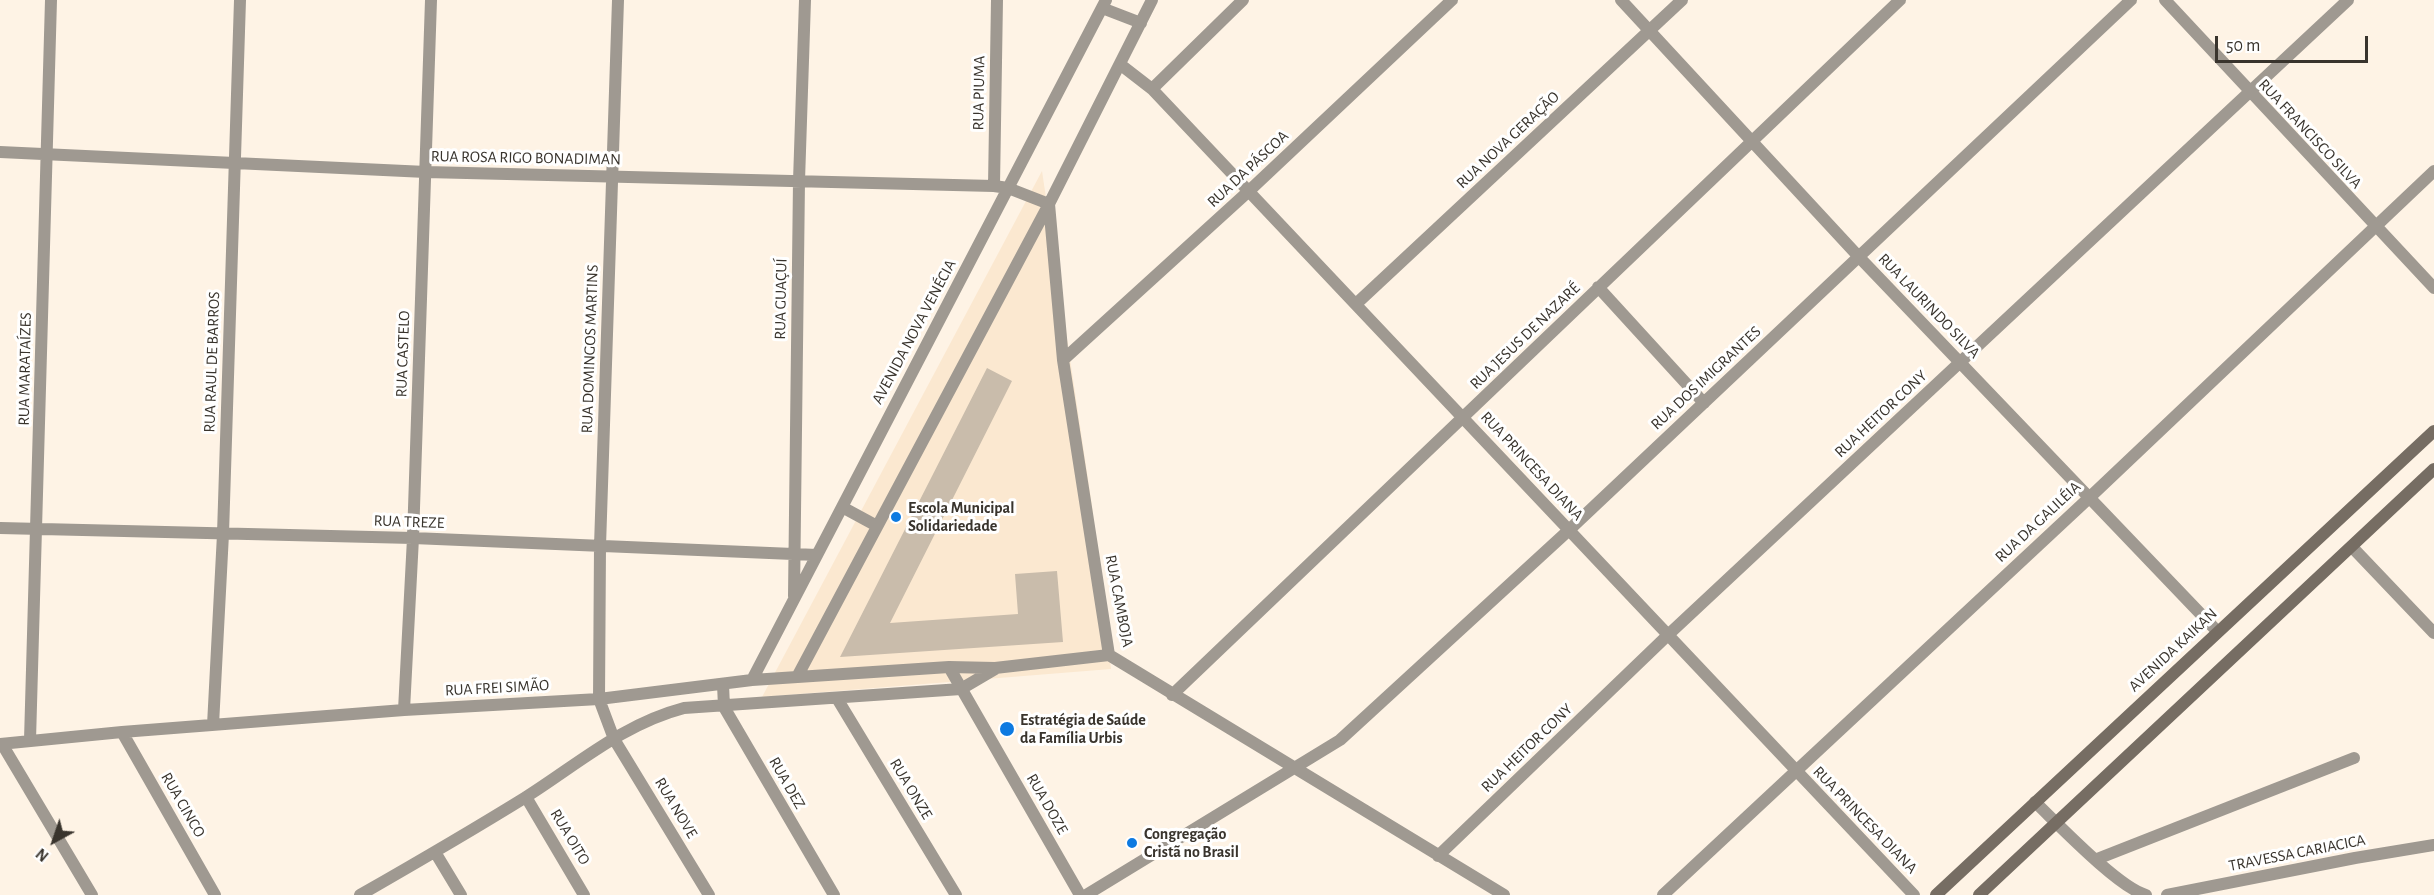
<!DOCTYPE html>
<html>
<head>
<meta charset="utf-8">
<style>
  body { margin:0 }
  #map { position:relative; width:2434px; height:895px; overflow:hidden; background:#fef3e5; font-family:"Alegreya Sans",sans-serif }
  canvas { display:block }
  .north { position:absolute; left:24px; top:811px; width:60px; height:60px; -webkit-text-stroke:4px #fff; paint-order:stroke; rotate:220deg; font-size:16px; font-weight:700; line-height:24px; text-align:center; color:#39342d }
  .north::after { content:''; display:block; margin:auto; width:21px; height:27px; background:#39342d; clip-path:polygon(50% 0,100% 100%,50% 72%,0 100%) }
  .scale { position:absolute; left:2215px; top:36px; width:153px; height:27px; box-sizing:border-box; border:3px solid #39342d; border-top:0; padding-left:8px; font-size:18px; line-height:21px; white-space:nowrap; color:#39342d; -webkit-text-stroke:4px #fff; paint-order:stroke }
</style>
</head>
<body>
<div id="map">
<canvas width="2434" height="895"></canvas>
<div class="north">N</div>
<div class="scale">50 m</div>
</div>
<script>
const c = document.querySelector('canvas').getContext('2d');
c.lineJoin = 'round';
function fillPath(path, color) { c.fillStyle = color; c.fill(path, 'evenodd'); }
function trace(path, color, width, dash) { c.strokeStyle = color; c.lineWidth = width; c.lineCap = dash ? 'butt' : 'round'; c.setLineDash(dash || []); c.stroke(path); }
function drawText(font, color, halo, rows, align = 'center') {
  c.font = font + ' "Alegreya Sans",sans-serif'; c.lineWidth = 6; c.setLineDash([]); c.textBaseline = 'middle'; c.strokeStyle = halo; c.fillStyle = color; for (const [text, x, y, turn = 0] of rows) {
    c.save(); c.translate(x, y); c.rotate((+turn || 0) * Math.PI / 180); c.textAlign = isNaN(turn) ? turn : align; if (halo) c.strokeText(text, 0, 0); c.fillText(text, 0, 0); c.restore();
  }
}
fillPath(new Path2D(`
  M1042 171 1092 506 1111 669 762 697Z`), '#fbe8d0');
fillPath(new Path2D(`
  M987 368 1012 381 890 623 1018 614 1015 574 1057 571 1063 642 840 657Z`), '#c9bcab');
trace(new Path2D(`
  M2097 859 2354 758`), '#9f9991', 12);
trace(new Path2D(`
  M618 0 600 546 599 699 614 739 709 895
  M1621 0 1859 257 2217 631
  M2165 0 2434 288
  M1102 8 1141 23
  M1121 65 1152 89 1914 895
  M1152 89 1243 0
  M0 152 426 172 994 186 1008 188 1049 204 1063 360 1109 655 1504 895
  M994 186 997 0
  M1598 287 1704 403
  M1356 304 1682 0
  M1063 360 1250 190 1452 0
  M842 507 877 526
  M0 528 413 538 817 555
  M2352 547 2434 633
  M794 596 799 181 805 0
  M949 667 1080 895
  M797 677 1049 204 1152 0
  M752 680 1106 0
  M723 684 724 707 834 895
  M1172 695 1900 0
  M838 700 956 895
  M404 710 413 538 431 0
  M213 725 223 534 240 0
  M122 732 215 895
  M30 740 51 0
  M0 744 122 732 404 710 599 699 752 680 949 667 995 668 1109 655
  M2 744 92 895
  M526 797 584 895
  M2035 802C2058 824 2119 888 2146 895
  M435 852 461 895
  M1438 856 1669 634 2348 0
  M360 895C416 863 471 831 526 797 578 764 623 724 684 708L961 689 995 669
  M1086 895 1340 740 1569 530 2131 0
  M1663 895 2089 498 2434 171
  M2167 895 2355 858 2434 845`), '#9f9991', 12);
trace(new Path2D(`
  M1936 895 2434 431
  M1979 895 2434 469`), '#766d63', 12);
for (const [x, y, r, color] of [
  [896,517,6,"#0d7ae1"],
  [1007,729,8,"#0d7ae1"],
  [1132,843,6,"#0d7ae1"]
]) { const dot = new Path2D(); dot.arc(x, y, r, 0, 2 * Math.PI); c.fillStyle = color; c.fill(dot); trace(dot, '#fff', 2); }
drawText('16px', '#39342d', '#fff', [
  ["RUA PIUMA",979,93,-89],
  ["RUA FRANCISCO SILVA",2310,134,47],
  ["RUA NOVA GERAÇÃO",1508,140,-43],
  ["RUA ROSA RIGO BONADIMAN",526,158,1],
  ["RUA DA PÁSCOA",1248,169,-43],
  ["RUA GUAÇUÍ",781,299,-89],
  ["RUA LAURINDO SILVA",1929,306,46],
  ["AVENIDA NOVA VENÉCIA",914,332,-62],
  ["RUA JESUS DE NAZARÉ",1525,336,-44],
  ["RUA DOMINGOS MARTINS",590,349,-88],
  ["RUA CASTELO",403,354,-88],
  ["RUA RAUL DE BARROS",212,362,-88],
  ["RUA MARATAÍZES",25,369,-89],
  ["RUA DOS IMIGRANTES",1706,378,-43],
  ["RUA HEITOR CONY",1881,414,-43],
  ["RUA PRINCESA DIANA",1532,466,47],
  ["RUA TREZE",409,522,2],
  ["RUA DA GALILÉIA",2038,522,-43],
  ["RUA CAMBOJA",1119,601,79],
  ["AVENIDA KAIKAN",2173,650,-43],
  ["RUA FREI SIMÃO",497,688,-3],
  ["RUA HEITOR CONY",1527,748,-44],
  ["RUA DEZ",787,783,60],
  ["RUA ONZE",911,789,59],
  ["RUA DOZE",1047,804,60],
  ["RUA CINCO",183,805,60],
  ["RUA NOVE",676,808,59],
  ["RUA PRINCESA DIANA",1865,820,46],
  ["RUA OITO",570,837,59],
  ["TRAVESSA CARIACICA",2297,853,-11]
]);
drawText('bold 16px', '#39342d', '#fff', [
  ["Escola Municipal",908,508],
  ["Solidariedade",908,526],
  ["Estratégia de Saúde",1020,720],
  ["da Família Urbis",1020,738],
  ["Congregação",1144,834],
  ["Cristã no Brasil",1144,852]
], 'left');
</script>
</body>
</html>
